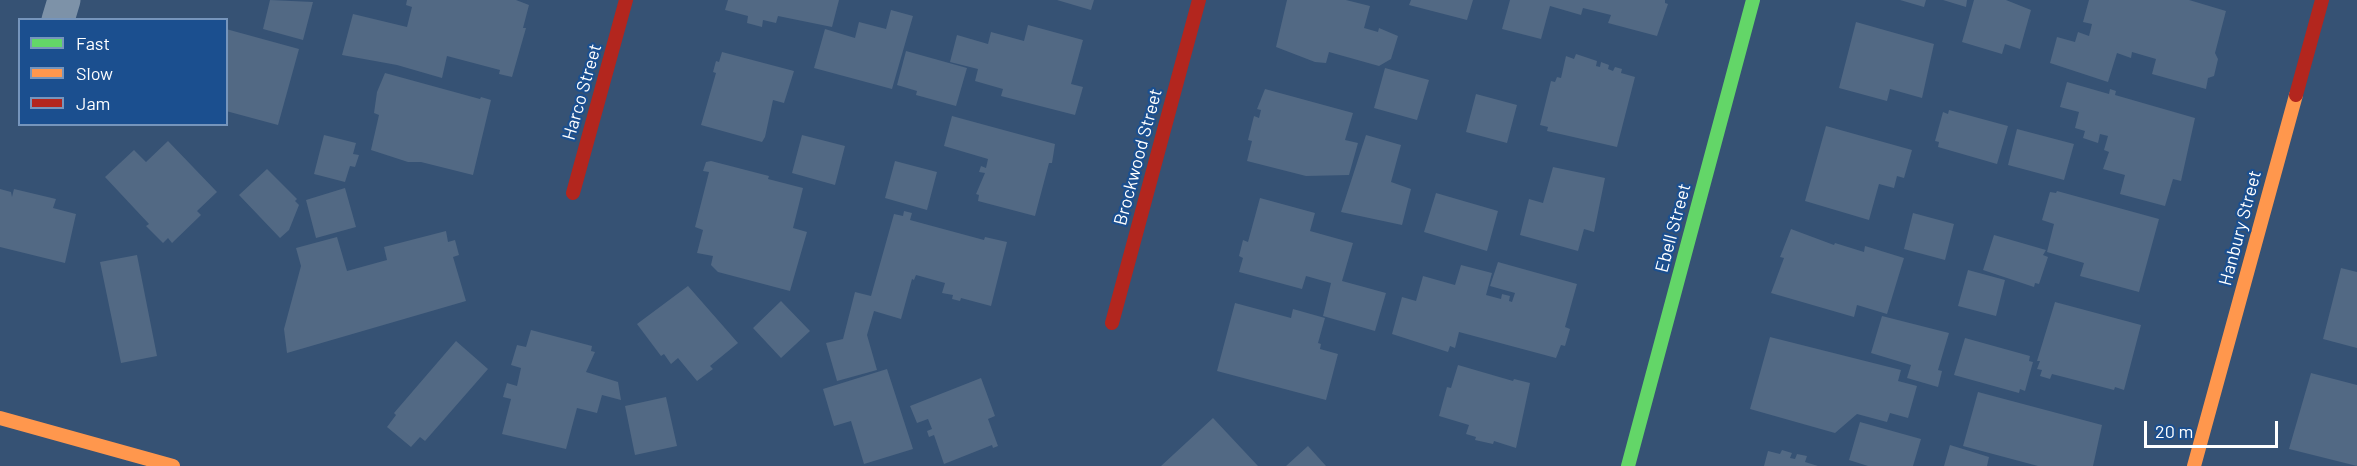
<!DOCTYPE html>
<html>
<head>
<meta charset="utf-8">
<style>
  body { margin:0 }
  #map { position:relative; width:2357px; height:466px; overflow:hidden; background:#365274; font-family:Barlow,sans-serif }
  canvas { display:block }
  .legend { position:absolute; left:18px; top:18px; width:210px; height:108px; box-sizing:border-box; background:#1b4f8f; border:2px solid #7695bc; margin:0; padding:8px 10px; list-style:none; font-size:18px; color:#fff }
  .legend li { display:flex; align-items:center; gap:12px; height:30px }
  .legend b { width:30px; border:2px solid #7695bc }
  .scale { position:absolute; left:2144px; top:421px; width:134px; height:27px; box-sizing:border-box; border:3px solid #fff; border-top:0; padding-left:8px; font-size:18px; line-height:21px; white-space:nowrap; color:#fff; -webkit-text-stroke:4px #1b4f8f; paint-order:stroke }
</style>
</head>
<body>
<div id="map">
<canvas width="2357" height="466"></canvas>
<ul class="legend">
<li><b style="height:8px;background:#63d668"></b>Fast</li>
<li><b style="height:8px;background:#ff974d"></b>Slow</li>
<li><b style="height:8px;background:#b3261e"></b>Jam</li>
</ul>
<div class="scale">20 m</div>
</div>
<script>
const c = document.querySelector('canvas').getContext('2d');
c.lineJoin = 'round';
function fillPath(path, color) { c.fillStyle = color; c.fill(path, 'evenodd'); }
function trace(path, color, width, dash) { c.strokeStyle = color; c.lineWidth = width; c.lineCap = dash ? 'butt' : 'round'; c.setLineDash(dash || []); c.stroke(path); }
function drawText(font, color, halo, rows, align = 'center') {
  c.font = font + ' Barlow,sans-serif'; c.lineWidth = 4.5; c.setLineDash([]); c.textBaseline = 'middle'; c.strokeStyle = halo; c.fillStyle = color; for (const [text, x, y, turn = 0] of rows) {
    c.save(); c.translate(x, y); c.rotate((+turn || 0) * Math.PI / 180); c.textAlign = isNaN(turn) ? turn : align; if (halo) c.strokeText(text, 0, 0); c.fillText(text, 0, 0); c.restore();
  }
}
fillPath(new Path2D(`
  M270 0 313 2 303 40 263 29Z
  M407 0H516L529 5 523 28H526L512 77 499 74 500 70 447 56 442 78 397 65 342 55 353 14 407 27 412 7 406 5Z
  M728 0H839L832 27 778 16 776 23 763 20 762 27 747 23 748 16 725 10Z
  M1057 0H1094L1091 10Z
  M1287 0H1346L1370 6 1364 28 1378 32 1379 28 1398 36 1391 59 1379 66 1329 52 1326 63 1315 62 1276 47Z
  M1411 0H1473L1467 20 1409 5Z
  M1510 0H1665V3L1668 4 1657 36 1608 23 1611 15 1583 8 1581 15 1550 6 1541 39 1502 29Z
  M1900 0H1926L1924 7Z
  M1943 0H1967L1966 7Z
  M1974 0H2006L2031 10 2020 49 2005 44 2002 54 1962 42Z
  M2089 0H2189L2226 11 2215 53 2218 59 2214 76 2208 78 2206 89 2152 74 2156 59 2132 52 2131 58 2117 53 2108 82 2050 63 2057 37 2075 42 2078 32 2089 36 2092 24 2083 22Z
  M891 10 913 16 892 89 814 68 825 29 855 38 859 22 886 29Z
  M1856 22 1934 44 1922 98 1890 89 1887 101 1839 88Z
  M1028 25 1083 40 1071 84 1083 87 1075 115 1001 96 1003 89 975 81 978 69 950 62 957 35 988 44 991 32 1024 41Z
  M226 29 299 49 278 125 226 111Z
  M906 51 967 68 956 106 916 95 917 91 897 85Z
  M722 52 794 71 784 103 773 100 765 137 762 142 701 125 716 73 713 72 716 61 719 62Z
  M1576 54 1597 61 1596 66 1600 67 1601 62 1609 65 1608 69 1613 71 1615 67 1622 69 1621 73 1635 77 1617 147 1547 131 1548 127 1540 125 1551 81 1555 82 1557 77 1561 78 1566 56 1574 59Z
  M1385 68 1429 80 1417 120 1374 108Z
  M385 73 480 99 481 97 491 100 473 175 421 162H408L371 150 379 115 374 113 377 92Z
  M2067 82 2109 94 2110 89 2116 91 2115 95 2195 118 2181 181 2173 179 2165 206 2120 194 2125 175 2103 169 2109 152 2104 150 2108 136 2100 134 2098 143 2083 138 2085 131 2075 128 2079 112 2060 107Z
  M1265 89 1353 113 1345 140 1358 143 1349 175 1306 176 1247 161 1252 141 1248 140 1254 116 1259 118 1261 110 1257 109Z
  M1476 94 1517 105 1507 143 1466 132Z
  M1949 110 2008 126 1997 164 1938 147 1939 142 1935 141 1943 112 1948 114Z
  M952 116 1055 144 1052 163H1049L1035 216 978 201 979 195 976 194 985 173 979 172 981 166 986 168 988 159 944 146Z
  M1826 126 1912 150 1904 178 1897 176 1894 188 1879 184 1869 220 1805 201Z
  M2017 129 2074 144 2064 180 2008 165Z
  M324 135 356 143 353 154 359 155 355 167 350 166 345 182 314 174Z
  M802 135 845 146 835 185 792 173Z
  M1366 135 1401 145 1391 182 1411 189 1402 225 1341 212Z
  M168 141 217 192 197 211 201 215 172 243 168 238 163 243 146 226 149 224 105 177 134 150 146 162Z
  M711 161 769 176 768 179 803 188 793 228 807 232 790 291 718 272 711 265 713 256 697 253 703 230 695 227 709 172 703 171 706 162Z
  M895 161 937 172 927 210 885 198Z
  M1553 167 1605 178 1594 232 1584 229 1578 251 1520 235 1529 199 1543 203Z
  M267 169 297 199 295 201 299 205 289 230 280 238 239 195Z
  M345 188 356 227 316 238 306 200Z
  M0 189 11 192 12 197 14 189 56 199 53 208 76 214 65 263 0 247Z
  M2057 191 2159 219 2139 292 2080 276 2084 263 2047 252 2054 224 2042 220 2050 192 2056 193Z
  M1436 193 1498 211 1487 251 1424 232Z
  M1260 198 1315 213 1310 231 1353 243 1342 281 1386 293 1375 331 1323 316 1331 283 1306 276 1302 289 1239 272 1243 258 1239 256 1243 240 1248 242Z
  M904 211 912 213 910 220 984 240 985 237 1007 242 991 306 961 298 960 301 952 299 953 295 942 293 945 283 916 275 914 280 912 279 901 319 874 311 867 335 877 370 837 381 826 343 843 339 855 292 871 296 894 214 903 216Z
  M1913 213 1954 224 1945 260 1904 249Z
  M1791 229 1834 245 1835 243 1864 252 1865 246 1904 258 1887 314 1857 305 1854 317 1771 293 1784 258 1780 257Z
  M446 231 448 242 455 240 459 255 453 257 466 301 287 353 284 329 301 266 296 248 337 237 347 271 387 260 384 247Z
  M1994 235 2046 250 2043 255 2048 257 2039 284 2035 283 2034 287 1983 270Z
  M137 255 157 356 121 363 100 262Z
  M1498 262 1577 284 1565 327 1570 329 1565 346 1561 345 1556 358 1459 332 1455 348 1450 346 1448 352 1392 334 1402 297 1416 301 1423 276 1455 285 1461 265 1492 273 1486 295 1501 299 1502 294 1510 296 1509 301 1512 302 1515 293 1490 286Z
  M2341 268 2357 272V348L2323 339Z
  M1968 270 2005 280 1996 316 1958 306Z
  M688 286 738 343 710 366 713 369 697 381 678 358 671 364 664 354 661 356 637 324Z
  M781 301 810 331 781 358 753 328Z
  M2055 302 2141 325 2124 390 2115 387 2114 390 2052 374 2050 379 2040 376 2042 370 2037 369 2040 361H2037Z
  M1235 303 1291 318 1293 309 1325 318 1318 343 1321 344 1320 349 1338 354 1326 400 1217 371Z
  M1882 316 1949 333 1938 370 1942 371 1938 387 1907 378 1911 365 1871 353Z
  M531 330 592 346 591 351 595 352 586 372 618 382 621 400 602 395 597 413 577 408 566 449 502 434 511 399 503 397 507 383 517 386 521 368 511 365 517 345 526 347Z
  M1770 337 1901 370 1898 381 1917 386 1908 418 1890 413 1887 422 1857 414 1835 433 1750 409Z
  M1965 338 2030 356 2029 361 2033 362 2025 391 2020 389 2019 393 1954 375Z
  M456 341 488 369 425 441 420 437 411 447 387 427 396 415 394 413Z
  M1458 365 1513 381 1514 379 1530 383 1516 448 1494 441 1493 444 1475 440 1476 437 1466 434 1469 425 1439 416 1447 387 1451 388Z
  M887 369 913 449 864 464 851 421 834 426 823 389Z
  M2311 373 2357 385V466L2289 449Z
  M981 378 995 416 988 419 998 446 993 448 992 445 944 464 934 435 929 437 927 431 932 429 928 419 917 423 910 406Z
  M1978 392 2102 425 2093 466H2038L1963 446Z
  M666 397 677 446 635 455 625 406Z
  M1213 418 1258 466H1161Z
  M1860 422 1921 439 1913 466H1868L1849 460Z
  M1950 445 1989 457 1987 466H1944Z
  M1308 446 1326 466H1286Z
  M1782 450 1792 453 1790 458 1795 459 1797 454 1807 456 1805 462 1818 466H1764L1768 451 1780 454Z`), '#526984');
trace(new Path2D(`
  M58 20 64 0`), '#7d92a8', 33);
trace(new Path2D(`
  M1628 466 1753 0`), '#63d668', 14);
trace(new Path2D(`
  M0 418 173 466
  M2194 466 2296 95`), '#ff974d', 14);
trace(new Path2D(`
  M2296 95 2322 0
  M573 193 626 0
  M1112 323 1199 0`), '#b3261e', 14);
drawText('18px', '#fff', '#1b4f8f', [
  ["Harco Street",582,92,-74],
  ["Brockwood Street",1138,157,-75],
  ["Ebell Street",1673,228,-75],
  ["Hanbury Street",2240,228,-75]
]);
</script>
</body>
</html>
